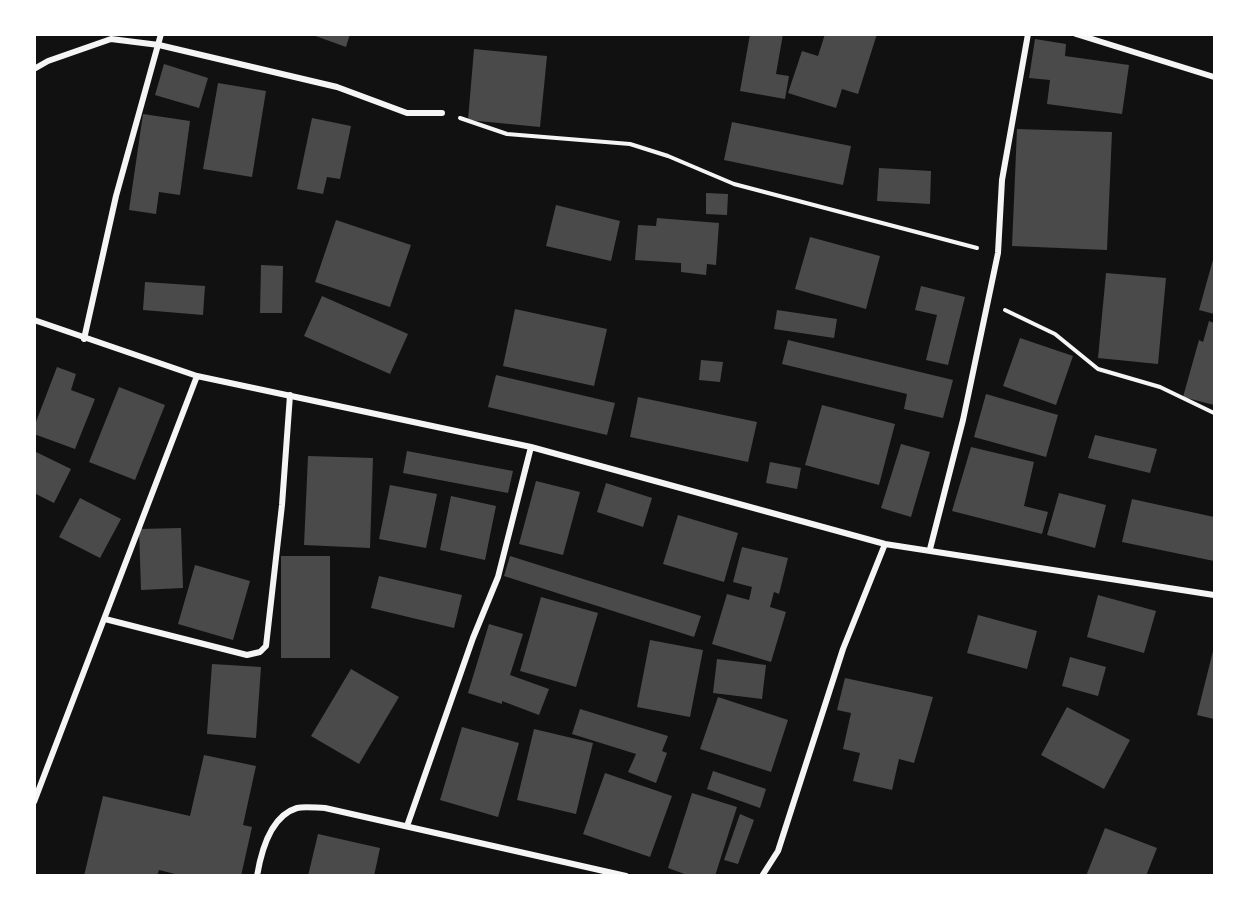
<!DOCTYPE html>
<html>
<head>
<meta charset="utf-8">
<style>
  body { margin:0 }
  #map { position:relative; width:1249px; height:910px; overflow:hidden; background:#111; font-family:"PT Sans Narrow",sans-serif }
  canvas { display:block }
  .frame { position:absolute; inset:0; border:36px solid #fff; pointer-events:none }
</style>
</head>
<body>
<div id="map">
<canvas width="1249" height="910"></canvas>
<div class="frame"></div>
</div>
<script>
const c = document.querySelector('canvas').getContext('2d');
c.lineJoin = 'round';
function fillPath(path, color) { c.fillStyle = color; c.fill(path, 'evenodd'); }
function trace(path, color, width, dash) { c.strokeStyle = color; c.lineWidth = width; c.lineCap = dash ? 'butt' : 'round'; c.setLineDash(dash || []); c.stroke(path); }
fillPath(new Path2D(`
  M310 34H350L346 47Z
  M750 34H783L776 74 789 76 785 99 740 91Z
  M825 34H877L858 94 842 89 836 108 788 93 802 51 818 56Z
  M1035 39 1066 44 1065 56 1129 65 1122 114 1047 104 1050 80 1029 78Z
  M474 49 547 56 540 127 468 120Z
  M164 64 208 78 199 108 155 95Z
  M218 83 266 91 252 177 203 169Z
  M143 114 190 121 180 195 159 192 156 214 129 210Z
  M312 118 351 126 340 179 327 177 323 194 297 189Z
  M732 122 851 146 843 185 724 160Z
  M1017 129 1112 132 1107 250 1012 246Z
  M879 168 931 171 930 204 877 201Z
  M706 193 728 194 727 215 706 214Z
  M556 205 620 221 611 261 546 246Z
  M657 218 719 223 716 265 707 264 706 275 681 272V263L635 260 638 225 656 226Z
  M336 220 411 245 390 307 315 282Z
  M810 237 880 256 866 309 795 289Z
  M1214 256V314L1199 310Z
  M261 265 283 266 282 313H260Z
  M1106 273 1166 278 1158 364 1098 358Z
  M145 282 205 286 203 315 143 310Z
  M921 286 965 297 948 365 926 360 937 315 915 310Z
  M322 296 408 334 390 374 304 336Z
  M515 309 607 329 594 386 503 366Z
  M777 310 837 319 834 338 774 329Z
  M1209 321 1214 323V405L1183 397 1199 340 1203 342Z
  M1020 338 1073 356 1056 405 1003 386Z
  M788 340 953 380 943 418 904 409 907 394 782 364Z
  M701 360 723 362 720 382 699 380Z
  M57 367 76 374 71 390 95 399 75 449 34 434V427Z
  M496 375 615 403 607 435 488 407Z
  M119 387 165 405 135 480 89 462Z
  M986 394 1058 415 1046 457 974 437Z
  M638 397 757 422 748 462 630 437Z
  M822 405 895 424 879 485 805 465Z
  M1095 435 1157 449 1150 473 1088 458Z
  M901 444 930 452 911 517 881 508Z
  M971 447 1034 462 1024 506 1048 512 1042 534 952 511Z
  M34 451 71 469 54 503 34 493Z
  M407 451 513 471 508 493 403 473Z
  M308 456 373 458 370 548 304 545Z
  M770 462 801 468 797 489 766 483Z
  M536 481 580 492 563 555 519 544Z
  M606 483 652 498 643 527 597 512Z
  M390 485 437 494 426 548 379 539Z
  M1059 493 1106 505 1095 548 1047 535Z
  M451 496 496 506 485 560 440 550Z
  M80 498 121 519 100 558 59 537Z
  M1132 499 1214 517V561L1122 542Z
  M678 515 738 533 724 582 663 564Z
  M181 528 183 588 141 590 139 529Z
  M742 547 788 558 779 594 774 592 770 607 786 612 771 662 712 644 727 594 749 600 752 587 733 582Z
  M281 556H330V658H281Z
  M510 556 701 616 694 637 504 576Z
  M195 565 250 581 233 640 178 624Z
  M379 576 462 595 454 628 371 608Z
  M1098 595 1156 611 1144 653 1087 637Z
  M541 597 598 613 576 687 520 671Z
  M978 615 1037 631 1027 669 967 653Z
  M489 624 523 634 510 675 549 689 539 715 502 701V704L468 693Z
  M650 640 703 650 690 717 637 707Z
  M1214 647V719L1197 715Z
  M1070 657 1106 667 1098 696 1062 686Z
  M717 659 766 665 762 699 713 693Z
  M212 664 261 667 256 738 207 734Z
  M351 669 399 697 359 764 311 736Z
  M845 678 933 697 914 763 899 759 892 790 853 781 860 753 843 749 851 713 837 710Z
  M718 697 788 720 771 772 700 749Z
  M1067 707 1130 740 1104 789 1041 755Z
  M580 709 668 736 662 751 667 753 656 783 628 772 636 754 572 734Z
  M462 727 519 743 498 817 440 800Z
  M534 729 593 743 576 814 517 800Z
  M204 755 256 766 243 825 252 827 241 876H183L159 870 157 876H84L103 796 190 816Z
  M713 771 766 789 760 808 707 789Z
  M605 773 672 796 650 857 583 834Z
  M692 793 737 807 715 876H690L668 868Z
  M740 814 754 820 738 864 724 860Z
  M1105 828 1157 848 1146 876H1086Z
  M318 834 380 848 374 876H308Z`), '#4a4a4a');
trace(new Path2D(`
  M460 118 507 134 630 144 668 156 734 184 977 248
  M1005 310 1055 334 1098 369 1160 387 1214 413`), '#f5f5f5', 4);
trace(new Path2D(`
  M1076 34 1214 77
  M34 69 48 61 111 39 159 45 337 87 407 113H442
  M34 320 197 376 531 447 885 544 1214 595
  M84 339 116 196 161 34
  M930 549 963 420 998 253 1002 180 1028 34
  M105 619 247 655 260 652 266 646 282 505 290 395
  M34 802 197 376
  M407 826 473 638 498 577 531 447
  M257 876C261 852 270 816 297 808 305 806 317 808 325 808L626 876
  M762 876 778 851 843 649 885 544`), '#f5f5f5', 6);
</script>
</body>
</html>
